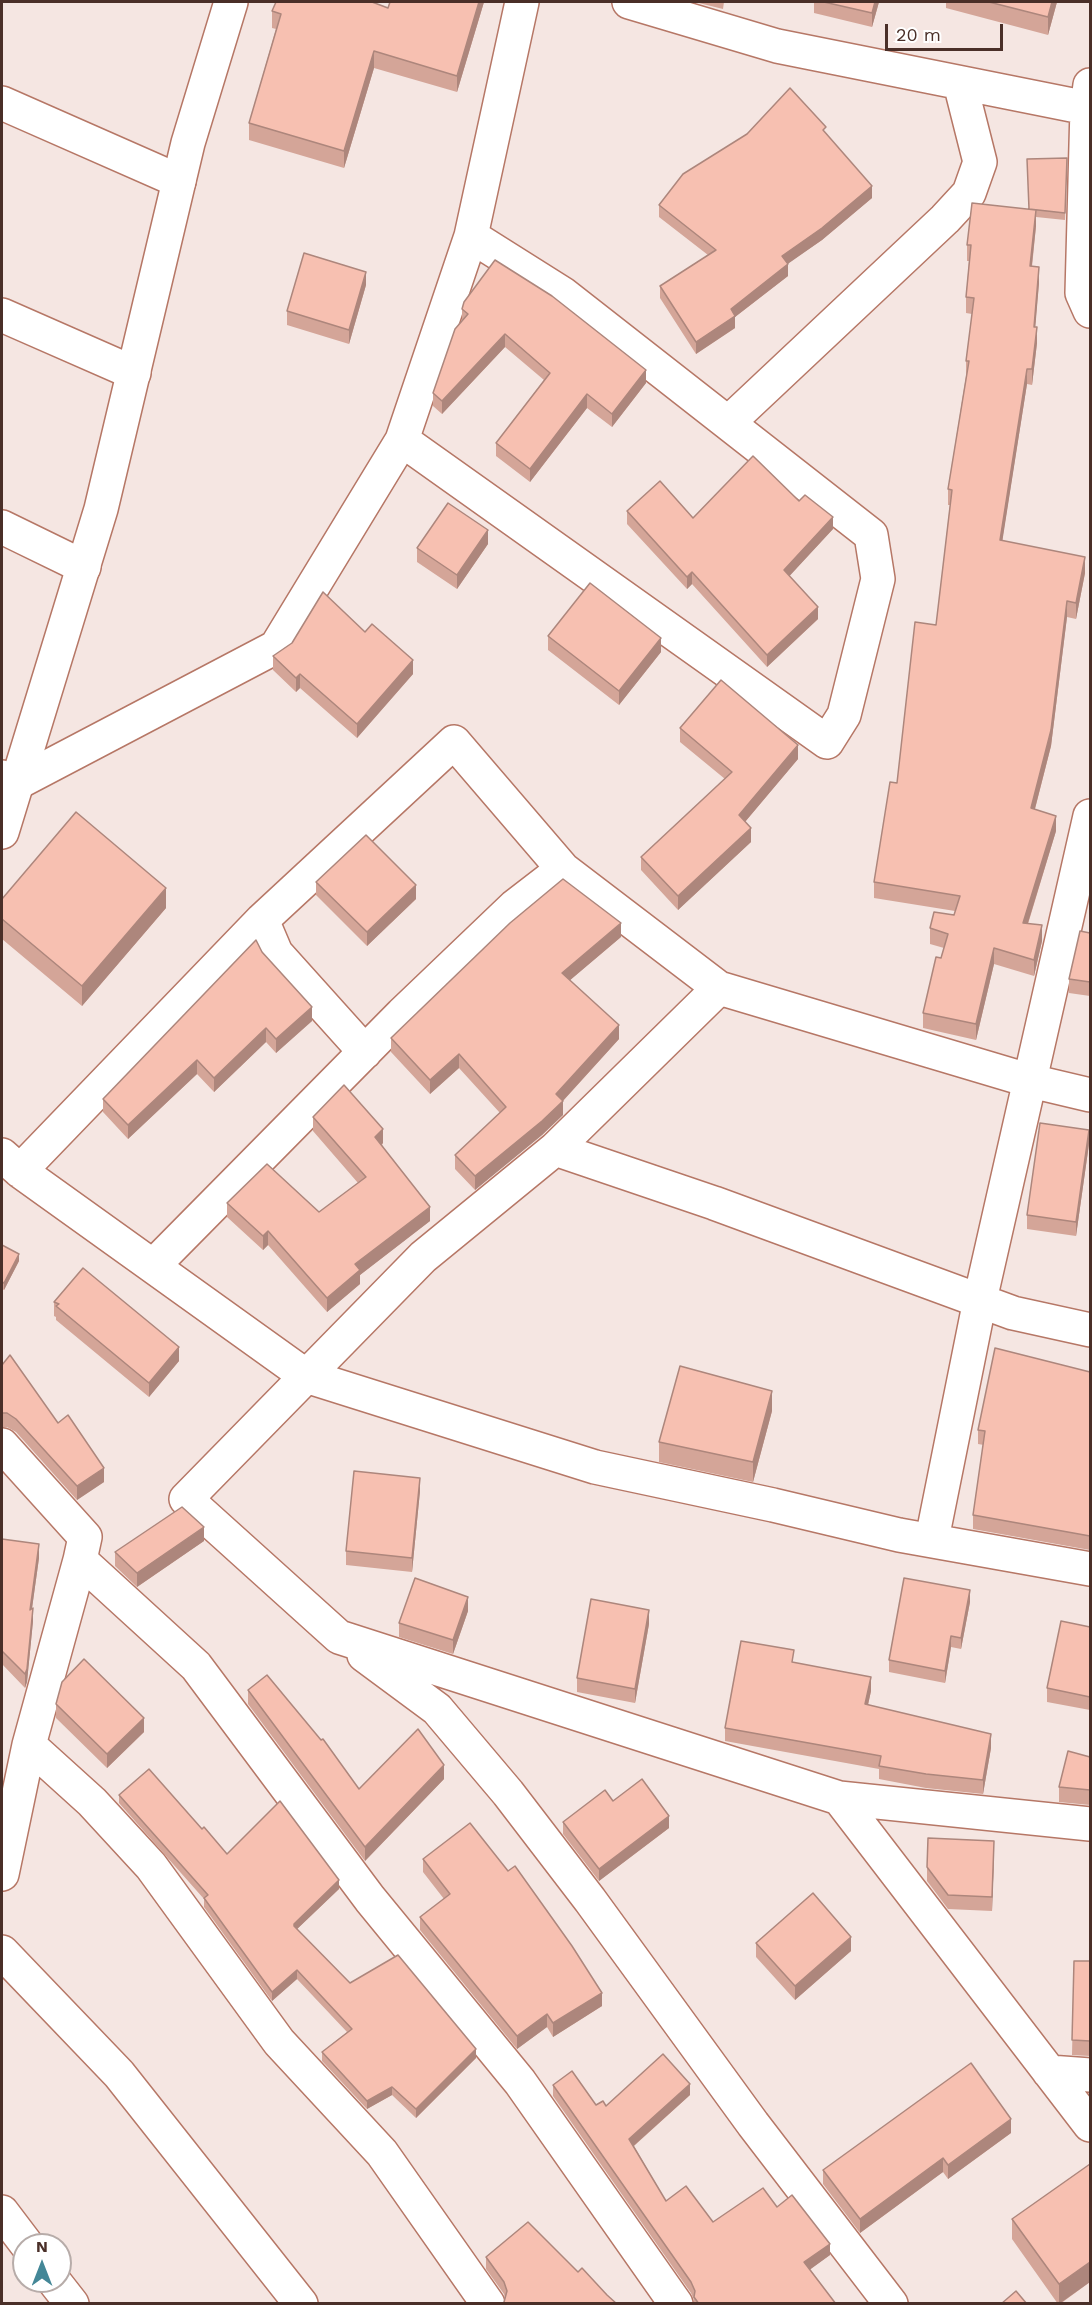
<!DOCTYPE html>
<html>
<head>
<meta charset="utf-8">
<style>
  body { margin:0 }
  #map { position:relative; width:1092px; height:2305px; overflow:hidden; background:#f5e6e2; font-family:"Work Sans",sans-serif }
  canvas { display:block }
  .frame { position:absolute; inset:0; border:3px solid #4a2f28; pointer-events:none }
  .north { position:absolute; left:12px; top:2233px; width:60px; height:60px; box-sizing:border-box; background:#fff; border:2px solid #b7aca9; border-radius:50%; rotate:0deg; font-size:16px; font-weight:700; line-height:24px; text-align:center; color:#4a2f28 }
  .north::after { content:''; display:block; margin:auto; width:21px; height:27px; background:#448797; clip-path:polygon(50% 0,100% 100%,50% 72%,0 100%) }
  .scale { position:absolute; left:885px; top:24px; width:118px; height:27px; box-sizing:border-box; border:3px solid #4a2f28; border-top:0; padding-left:8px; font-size:18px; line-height:21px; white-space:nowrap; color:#4a2f28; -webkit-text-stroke:4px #fff; paint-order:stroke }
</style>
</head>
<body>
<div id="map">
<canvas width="1092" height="2305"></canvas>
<div class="frame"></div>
<div class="north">N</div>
<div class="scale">20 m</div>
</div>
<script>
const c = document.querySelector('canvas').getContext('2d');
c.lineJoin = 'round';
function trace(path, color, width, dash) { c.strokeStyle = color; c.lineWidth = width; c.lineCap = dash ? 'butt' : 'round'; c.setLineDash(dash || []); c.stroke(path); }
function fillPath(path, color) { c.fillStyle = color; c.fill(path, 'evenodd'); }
const minor = new Path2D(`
  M629 2 777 46 1087 108
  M1090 85 1087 108 1082 293 1090 311
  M2 103 179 181
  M2 315 134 373
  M728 423 945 219 969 193 980 162 960 83
  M402 440 827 742 844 715 878 579 871 535 563 294 471 236
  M2 527 84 567
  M2 777 17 783 276 647 402 440 471 236 522 2
  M262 920 276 953 365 1052
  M555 1149 719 988 1031 1081 1090 1095
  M2 1155 20 1171 306 1376 595 1467 773 1505 899 1535 1090 1569
  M20 1171 262 920 454 742 563 869 719 988
  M153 1266 402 1014 515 906 563 869
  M2 1445 85 1537 80 1560
  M932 1539 980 1300 1090 816
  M364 1655 437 1709 508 1793 590 1900 753 2124 891 2304
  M29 1745 92 1802 151 1866 279 2042 382 2153 488 2304
  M839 1798 339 1637 186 1499 423 1257 555 1149 714 1203 1013 1313 1090 1330
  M1090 1824 839 1798 1090 2125
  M2 1874 29 1745 80 1560 196 1666 370 1899 520 2082 676 2304
  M2 1952 119 2074 301 2304
  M1049 2072 1090 2075
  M2 2212 27 2245
  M54 2281 72 2304`);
const tertiary = new Path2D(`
  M2 832 101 509 188 143 231 2`);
trace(minor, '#b67766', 36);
trace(tertiary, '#b67766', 36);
trace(minor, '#fff', 33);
trace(tertiary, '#fff', 33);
fillPath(new Path2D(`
  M484 2 457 92 374 68 344 168 249 140V123L276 29 272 28V11L388 8Z
  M695 2H724L723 9Z
  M814 2H879L872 27 814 13Z
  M946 2H1057L1048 35 946 8Z
  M826 133 872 198 822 240 788 263V276L735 317V328L696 354 660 298V286L708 255 659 217V205Z
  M1067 158 1065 220 1036 217V226L1032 267 1039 283 1035 327 1037 343 1032 385 1027 384 1002 541 1085 573 1076 619 1067 617 1051 746 1035 809 1056 831 1028 924 1042 941 1034 976 994 964 976 1040 923 1028V1013L944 948 930 944V928L954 915 955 911 874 898V882L936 625 950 505H948V489L966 376V361L972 314 966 313V297L969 261H967V245L1029 209Z
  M366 285 349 344 287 325V311Z
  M462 309 646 383 612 427 587 408 530 482 496 456V443L544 380 505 347 442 414 433 406V393L462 321Z
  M799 501 833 529 789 576 818 619 767 667 692 584 687 589 627 524V511L693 518Z
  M488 544 457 589 417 562V548Z
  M365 632 413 674 357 738 300 688 296 692 273 670V656Z
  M548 636 661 652 619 705 548 650Z
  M680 728 798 759 745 822 751 842 678 910 641 870V857L725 779 680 742Z
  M316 882 416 899 367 946 316 895Z
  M2 899 166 908 82 1006 2 939Z
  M1090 933V996L1069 993V979Z
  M621 937 570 980 619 1039 563 1101V1115L542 1135 475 1190 455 1169V1155L500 1113 459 1068 430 1094 391 1052V1038Z
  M262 952 312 1021 276 1053 266 1042 214 1092 197 1074 128 1139 103 1112V1099Z
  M313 1117 383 1143 382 1145 430 1221 360 1275V1284L327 1312 268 1245 263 1250 227 1217V1203L319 1212 358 1183 313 1131Z
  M1089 1144 1076 1236 1027 1229V1215Z
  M2 1245 19 1261 4 1290 2 1289Z
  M54 1302 179 1361 149 1397 56 1320V1317L54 1316Z
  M2 1365 104 1482 77 1500 16 1432 7 1427H2Z
  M1090 1372V1550L973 1529V1515L984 1445 978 1444V1430Z
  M772 1411 753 1482 659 1462V1442Z
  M420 1491 412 1572 346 1565V1551Z
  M2 1539 39 1558 32 1608 33 1621 27 1682 25 1688 2 1664Z
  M204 1541 137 1587 115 1566V1552Z
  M970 1602 961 1649 951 1647 945 1683 889 1672V1660Z
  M468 1611 453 1654 399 1637V1623Z
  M649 1624 635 1703 577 1692V1678Z
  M1090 1627V1710L1047 1702V1688Z
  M794 1663 871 1691 868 1705 991 1748 983 1794 926 1788 879 1779V1769L725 1741V1728Z
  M248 1690 359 1789 444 1779 365 1861 248 1704Z
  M56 1704 144 1732 107 1768 56 1718Z
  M1090 1757V1805L1059 1802V1787Z
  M119 1795 202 1829 227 1854 339 1889 297 1929 350 1983 476 2058 416 2118 392 2095 367 2109 322 2061V2052L347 2032 297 1979 272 2001 204 1907V1899L119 1803Z
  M613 1801 669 1828 599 1881 563 1834V1822Z
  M994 1855 992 1911 948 1909 927 1881V1867Z
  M423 1859 602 2006 553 2037 547 2027 517 2049 420 1930V1917L444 1899 423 1872Z
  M756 1943 851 1951 795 2000 756 1957Z
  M1074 1961H1090V2056L1072 2055Z
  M553 2085 596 2105 606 2106 690 2095 634 2146 666 2201 713 2222 777 2207 830 2255 810 2269 836 2304H694V2300L691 2293 553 2096Z
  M1011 2133 948 2179 943 2172 860 2233 823 2184V2170Z
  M1090 2164V2282L1060 2304H1058L1012 2239V2219Z
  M486 2257 578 2272 617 2304H504L505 2298 504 2294 486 2269Z`), '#d4a598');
fillPath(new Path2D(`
  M479 2H484L457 92V76Z
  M875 2H879L872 27V13Z
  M1052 2H1057L1048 35V17Z
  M374 51V68L344 168V151Z
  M872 186V198L822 240 782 268V256Z
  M1036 210V226L1030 282V266Z
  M788 264V276L735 317V328L696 354V342L731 309Z
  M1039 267V283L1034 343V327Z
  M366 272V285L349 344V330Z
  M1037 327V343L1032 385V369Z
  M505 334V347L442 414V401Z
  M1027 369V384L1000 556V540Z
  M646 370V383L612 427V414Z
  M587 394V408L530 482V469Z
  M833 517V529L784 582V570Z
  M488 530V544L457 589V575Z
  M1085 557V573L1076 619V603Z
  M692 572V584L687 589V577Z
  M1067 601V617L1051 746 1031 824V808Z
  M818 607V619L767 667V655Z
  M661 638V652L619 705V691Z
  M413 660V674L357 738V724Z
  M300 674V688L296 692V678Z
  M798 745V759L739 829V815Z
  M1056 816V831L1023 939V923Z
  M751 828V842L678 910V896Z
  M416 885V899L367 946V932Z
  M166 888V908L82 1006V986Z
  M621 923V937L562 987V973Z
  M1042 925V941L1034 976V960Z
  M994 948V964L976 1040V1024Z
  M312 1007V1021L276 1053V1039Z
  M619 1025V1039L560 1104 563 1101V1115L542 1135 475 1190V1176L556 1094Z
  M266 1028V1042L214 1092V1078Z
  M459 1054V1068L430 1094V1080Z
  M197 1060V1074L128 1139V1125Z
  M383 1129V1143L375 1150V1137Z
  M1089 1130V1144L1076 1236V1222Z
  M430 1207V1221L360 1275V1284L327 1312V1298L355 1264Z
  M268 1231V1245L263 1250V1236Z
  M19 1254V1261L4 1290V1283Z
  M179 1347V1361L149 1397V1383Z
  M772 1391V1411L753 1482V1462Z
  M104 1468V1482L77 1500V1486Z
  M420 1478V1491L412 1572V1558Z
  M204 1527V1541L137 1587V1573Z
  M39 1544V1558L30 1623V1610Z
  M970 1590V1602L961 1649V1638Z
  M468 1597V1611L453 1654V1640Z
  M33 1608V1621L27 1682 25 1688V1674Z
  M649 1610V1624L635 1703V1689Z
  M951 1636V1647L945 1683V1671Z
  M871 1677V1691L865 1718V1704Z
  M144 1718V1732L107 1768V1754Z
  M991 1734V1748L983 1794V1780Z
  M444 1765V1779L365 1861V1847Z
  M669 1816V1828L599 1881V1869Z
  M994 1841V1855L992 1911V1897Z
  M339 1880V1889L294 1932V1924Z
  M851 1937V1951L795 2000V1986Z
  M297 1970V1979L272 2001V1992Z
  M602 1993V2006L553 2037V2023Z
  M547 2014V2027L517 2049V2036Z
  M476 2049V2058L416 2118V2109Z
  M690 2084V2095L629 2150V2139Z
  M392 2087V2095L367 2109V2101Z
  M1011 2119V2133L948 2179V2165Z
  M943 2158V2172L860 2233V2219Z
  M830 2244V2255L804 2274V2262Z
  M1090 2262V2282L1059 2304V2284Z`), '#ad867c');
const building = new Path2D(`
  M276 2H372L388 8 390 2H479L457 76 374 51 344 151 249 123 281 14 272 11Z
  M824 2H875L872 13Z
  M989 2H1052L1048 17Z
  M790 88 826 127 823 130 872 186 822 228 782 256 788 264 731 309 735 316 696 342 660 286 716 250 659 205 683 174 747 134Z
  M1067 158 1065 213 1029 209 1027 159Z
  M972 203 1036 210 1030 266 1039 267 1034 327H1037L1032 369H1027L1000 540 1085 557 1076 603 1067 601 1051 730 1031 808 1056 816 1023 923 1042 925 1034 960 994 948 976 1024 923 1013 936 957 941 958 948 934 930 928 934 912 954 915 960 896 874 882 890 782 897 783 915 622 936 625 952 490 948 489 969 361H966L974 298 966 297 971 245H967Z
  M304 253 366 272 349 330 287 311Z
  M495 260 552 296 646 370 612 414 587 394 530 469 496 443 550 373 505 334 442 401 433 393 455 329 468 314 462 309 464 302Z
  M753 456 799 501 805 495 833 517 784 570 818 607 767 655 692 572 687 577 627 511 660 481 693 518Z
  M448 503 488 530 457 575 417 548Z
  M590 583 661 638 619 691 548 636Z
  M323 592 365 632 372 624 413 660 357 724 300 674 296 678 273 656 292 643Z
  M721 680 798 745 739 815 751 828 678 896 641 857 732 772 680 728Z
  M76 812 166 888 82 986 2 919V899Z
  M366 835 416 885 367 932 316 882Z
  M563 879 621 923 562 973 619 1025 556 1094 563 1101 542 1121 475 1176 455 1155 506 1107 459 1054 430 1080 391 1038 510 923Z
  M1080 931 1090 933V982L1069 979Z
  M256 940 262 952 312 1007 276 1039 266 1028 214 1078 197 1060 128 1125 103 1099Z
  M344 1085 383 1129 375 1137 430 1207 355 1264 360 1270 327 1298 268 1231 263 1236 227 1203 267 1164 319 1212 366 1177 313 1117Z
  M1040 1123 1089 1130 1076 1222 1027 1215Z
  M2 1245 19 1254 4 1283 2 1282Z
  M83 1268 179 1347 149 1383 56 1306 59 1304 54 1302Z
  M995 1348 1090 1372V1536L973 1515 985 1431 978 1430Z
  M10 1355 58 1423 68 1415 104 1468 77 1486 16 1419 7 1413H2V1365Z
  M680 1366 772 1391 753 1462 659 1442Z
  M354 1471 420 1478 412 1558 346 1551Z
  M182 1507 204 1527 137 1573 115 1552Z
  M2 1539 39 1544 30 1610 33 1608 27 1669 25 1674 2 1651Z
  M415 1578 468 1597 453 1640 399 1623Z
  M904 1578 970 1590 961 1638 951 1636 945 1671 889 1660Z
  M591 1599 649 1610 635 1689 577 1678Z
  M1061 1621 1090 1627V1697L1047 1688Z
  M741 1641 794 1650 792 1662 871 1677 865 1704 991 1734 983 1780 926 1774 879 1766 881 1756 725 1728Z
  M84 1659 144 1718 107 1754 56 1704 62 1682Z
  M267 1675 321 1740 323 1739 359 1789 418 1729 444 1765 365 1847 248 1690Z
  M1068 1751 1090 1757V1790L1059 1787Z
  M149 1769 202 1829 204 1827 227 1854 280 1801 339 1880 294 1924V1926L350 1983 398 1955 476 2049 416 2109 392 2087 367 2101 322 2052 352 2029 297 1970 272 1992 204 1898 208 1895 119 1795Z
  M642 1779 669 1816 599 1869 563 1822 605 1790 613 1801Z
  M470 1823 508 1871 515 1866 572 1946 602 1993 553 2023 547 2014 517 2036 420 1917 450 1894 423 1859Z
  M928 1838 994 1841 992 1897 948 1895 927 1867Z
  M813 1893 851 1937 795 1986 756 1943Z
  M1074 1961H1090V2041L1072 2040Z
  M663 2054 690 2084 629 2139 666 2201 686 2186 713 2222 763 2188 777 2207 792 2195 830 2244 804 2262 836 2304H699L694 2297 695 2291 691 2282 553 2085 572 2071 596 2105 603 2101 606 2106Z
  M971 2063 1011 2119 948 2165 943 2158 860 2219 823 2170Z
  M1090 2164V2262L1059 2284 1012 2219Z
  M528 2222 578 2272 582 2268 607 2295 617 2304H506L504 2302 507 2291 504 2282 486 2257Z
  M1016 2291 1027 2304H1001Z`);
fillPath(building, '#f7c0b1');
trace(building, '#ad867c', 1.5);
</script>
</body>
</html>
